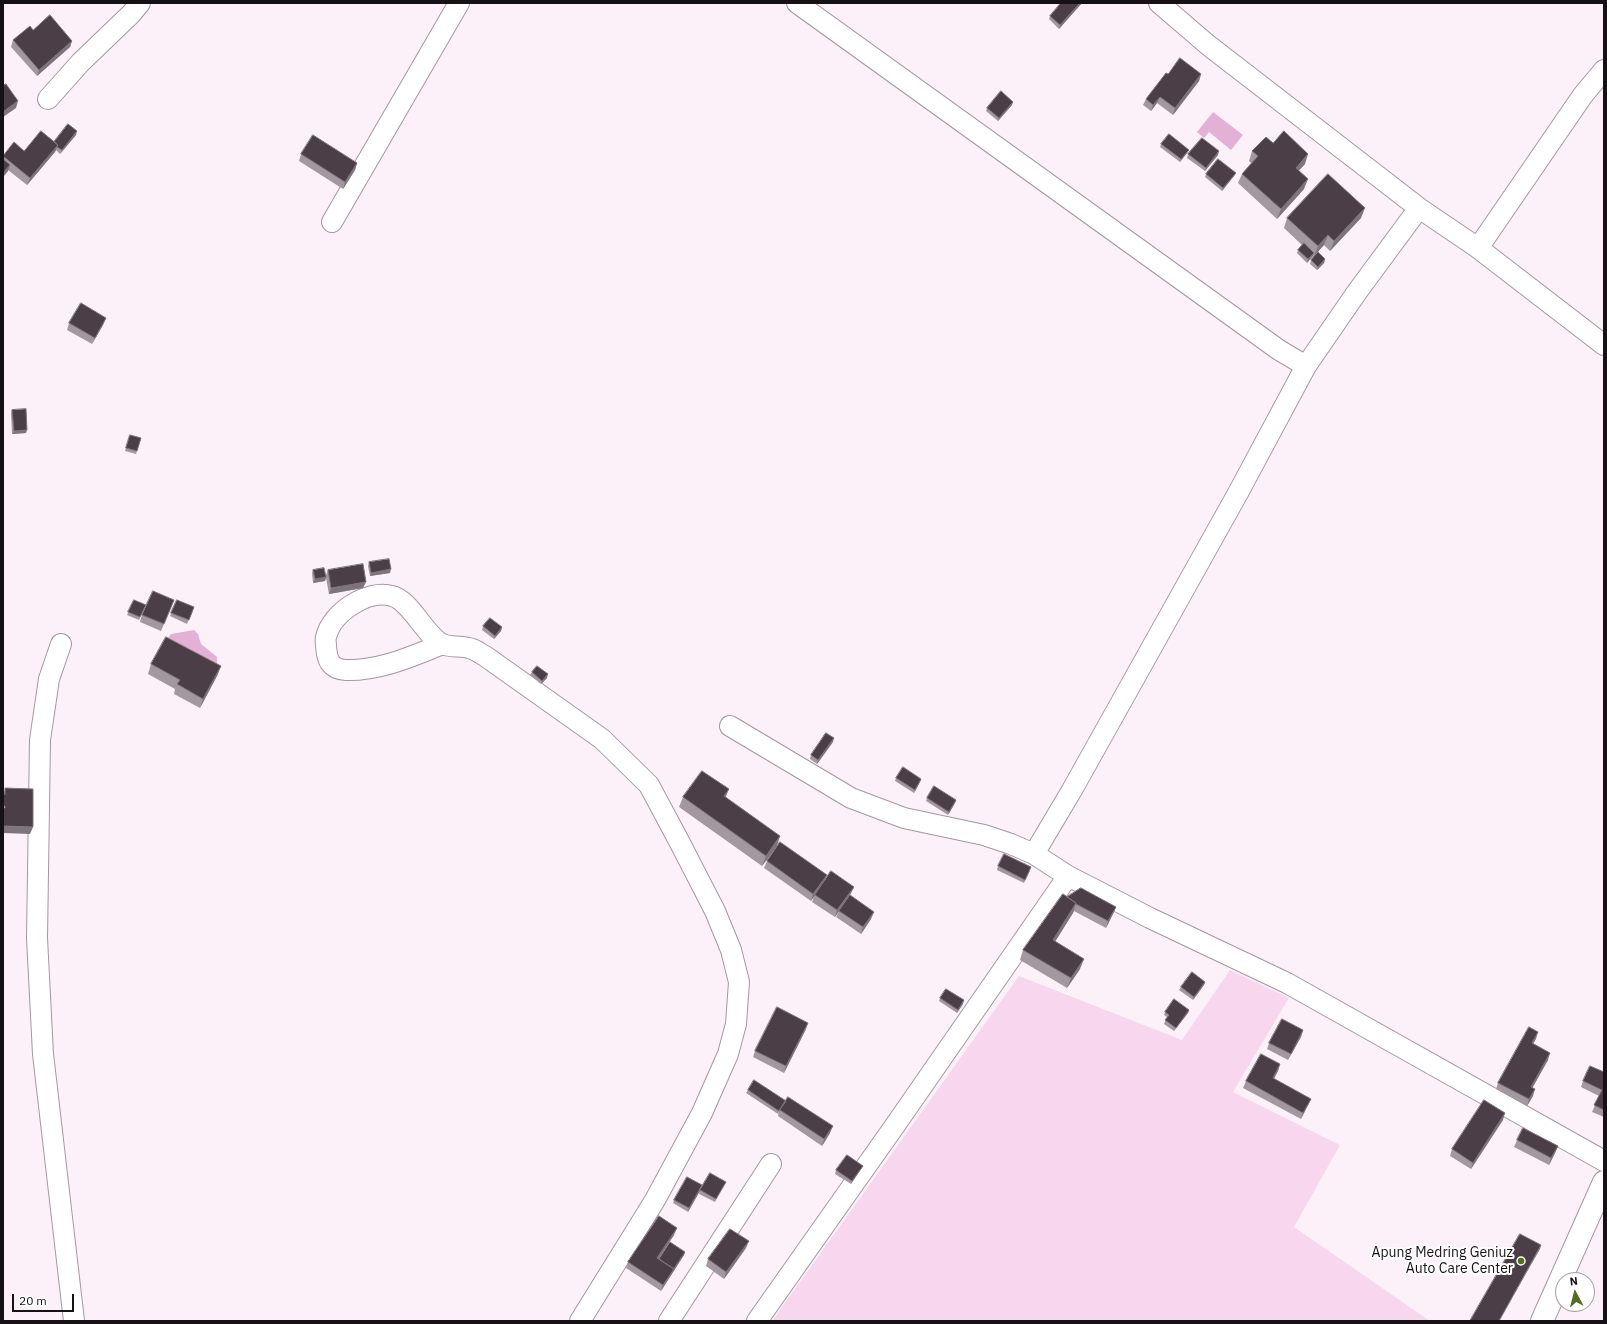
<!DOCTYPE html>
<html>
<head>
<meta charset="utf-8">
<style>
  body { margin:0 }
  #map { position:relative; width:1607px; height:1324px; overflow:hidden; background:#fdf1f9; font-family:"IBM Plex Sans",sans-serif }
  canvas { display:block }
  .frame { position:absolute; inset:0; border:4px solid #161114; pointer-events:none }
  .north { position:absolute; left:1555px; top:1272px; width:40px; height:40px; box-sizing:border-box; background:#fff; border:1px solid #a2a0a1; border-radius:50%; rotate:353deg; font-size:11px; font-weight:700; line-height:16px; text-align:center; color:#161114 }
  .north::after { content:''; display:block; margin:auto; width:14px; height:18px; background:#536d20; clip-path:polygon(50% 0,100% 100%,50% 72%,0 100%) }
  .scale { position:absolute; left:12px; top:1294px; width:62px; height:18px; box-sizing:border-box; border:2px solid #161114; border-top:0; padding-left:5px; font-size:12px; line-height:14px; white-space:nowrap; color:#161114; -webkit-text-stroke:3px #fff; paint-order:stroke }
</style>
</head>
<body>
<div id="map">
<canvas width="1607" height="1324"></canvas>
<div class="frame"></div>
<div class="north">N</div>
<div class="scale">20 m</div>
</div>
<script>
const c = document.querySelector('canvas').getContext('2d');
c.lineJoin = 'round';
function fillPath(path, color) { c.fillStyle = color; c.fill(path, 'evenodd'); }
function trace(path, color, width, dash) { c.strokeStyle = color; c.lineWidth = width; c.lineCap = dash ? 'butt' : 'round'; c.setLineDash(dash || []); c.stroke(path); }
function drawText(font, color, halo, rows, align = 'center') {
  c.font = font + ' "IBM Plex Sans",sans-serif'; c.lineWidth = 4; c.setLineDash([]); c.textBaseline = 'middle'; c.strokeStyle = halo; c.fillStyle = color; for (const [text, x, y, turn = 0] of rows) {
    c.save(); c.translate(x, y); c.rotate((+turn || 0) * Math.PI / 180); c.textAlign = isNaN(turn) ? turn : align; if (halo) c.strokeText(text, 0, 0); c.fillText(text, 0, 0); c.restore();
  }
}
fillPath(new Path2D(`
  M1230 970 1289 998 1233 1092 1340 1145 1294 1227 1430 1321H772L1019 976 1182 1040Z`), '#f8d7ee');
fillPath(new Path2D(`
  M1213 112 1243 135 1231 150 1209 132 1204 138 1197 132Z
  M194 630 198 634 201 644 217 657V663L215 664 167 639 171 634Z`), '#e3b1d5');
const minor = new Path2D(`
  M797 3 1279 350 1306 366
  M1159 3 1208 45 1419 208 1478 248 1604 345
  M48 99 81 62 131 14 140 3
  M332 222 459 3
  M1478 248 1583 95 1604 70
  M61 644 49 679 40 740 37 938 43 1054 74 1321
  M443 644C412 656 380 671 346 670 330 669 327 660 326 646 326 643 325 639 326 637 332 612 368 589 392 596 410 600 424 634 442 644 451 648 463 645 472 649 476 650 481 654 485 656L602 739 649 785 680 843 715 911 731 950 739 982 736 1024 728 1054 702 1113 655 1200 580 1321
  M730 726 851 798 904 818 984 835 1011 844 1034 854 1068 876 1150 918 1287 983 1604 1161
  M1034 854 1072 790 1238 493 1306 366 1357 292 1419 208
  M669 1321 771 1164
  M757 1321 896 1124 1068 876`);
const major = new Path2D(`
  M1542 1321 1604 1182`);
trace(minor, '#a596a0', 22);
trace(major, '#a596a0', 24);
trace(minor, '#fff', 20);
trace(major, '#fff', 22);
fillPath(new Path2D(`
  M1081 4 1059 29 1049 19 1050 16Z
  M13 40 72 41 70 47 37 76 11 47Z
  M1168 74H1201L1199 81 1173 115 1157 103 1151 111 1143 105 1146 99Z
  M1012 105 998 121 986 111 987 108Z
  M76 135 60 154 56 150 55 152 27 185 8 170V171L3 177V156L24 151Z
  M1273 143 1305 164 1299 170 1304 189 1277 219 1238 183 1242 174 1251 163 1249 161 1252 151Z
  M1161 144 1187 153 1180 162 1160 147Z
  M301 154 357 163 355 170 343 189 299 161Z
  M1188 154 1218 155 1205 171 1187 158Z
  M1206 174 1234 176 1222 191 1205 177Z
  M1287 218H1361L1330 251 1324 245 1314 256 1313 255 1307 263 1297 253 1298 250 1302 245 1284 228Z
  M1325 259 1324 263 1317 270 1310 264 1311 260Z
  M106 318 103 325 92 344 67 330 69 323Z
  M12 410 26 433 12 434 11 413Z
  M130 435 141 438 136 454 125 451Z
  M369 562 390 573 370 576 368 566Z
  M313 570 326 575 328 570 363 588 329 594 326 578 325 581 313 583 312 573Z
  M134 600 146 605 139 620 127 615Z
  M174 600 161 631 140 622 142 615Z
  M177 600 194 607 187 624 170 616Z
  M483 626 502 627 501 631 494 639 482 630Z
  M151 664 221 666 217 676 200 708 174 694 175 689 148 674Z
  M532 672 547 678 541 684 530 675Z
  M833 742 817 764 810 759 811 755Z
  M896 778 921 779 920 782 914 793 895 781Z
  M683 797H726L777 846 762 866 679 807Z
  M927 798 956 800 955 803 948 815 926 801Z
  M767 861 825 880 854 887 850 895 871 919 861 934 836 917 839 911 835 917 812 902 814 896 811 901 764 868Z
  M998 866 1030 871 1024 883 997 870Z
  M1067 897 1116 907 1113 914 1106 928 1074 911 1073 913 1055 941 1080 969 1067 988 1020 960 1023 950Z
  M1205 982 1204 985 1193 1000 1179 990 1181 987Z
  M940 998 963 1004 957 1013 939 1001Z
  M1189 1010 1188 1013 1174 1031 1164 1024 1167 1017 1164 1015 1165 1012Z
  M806 1029 784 1073 753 1057 755 1051Z
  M1303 1030 1301 1037 1288 1060 1267 1049 1269 1043Z
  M1536 1039 1533 1044 1548 1060 1532 1088 1533 1096 1527 1106 1496 1089 1498 1083Z
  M1280 1064 1278 1071 1274 1079 1311 1099 1301 1119 1243 1088 1246 1081Z
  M1604 1072V1117L1592 1112 1599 1096 1581 1087 1583 1081Z
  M748 1090 830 1133 822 1146 778 1116 779 1111 778 1114 746 1093Z
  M1503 1120 1471 1169 1450 1156 1452 1149Z
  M1517 1140 1558 1146 1555 1153 1549 1165 1514 1147Z
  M863 1166 851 1184 835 1174 836 1170Z
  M724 1185 715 1202 699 1194 700 1190Z
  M701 1189 688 1212 673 1203 674 1200Z
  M674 1235 658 1259H659L685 1252 684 1255 661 1291 626 1268 628 1262Z
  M746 1248 724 1279 706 1266 708 1259Z`), '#a498a0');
fillPath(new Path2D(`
  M1080 3H1082L1059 29 1060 25Z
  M72 41 70 47 37 76 39 70Z
  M1201 74 1199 81 1173 115 1175 108Z
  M1160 97 1157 103 1151 111 1153 105Z
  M18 101 16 108 3 117V112Z
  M1013 102 1012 105 998 121 999 118Z
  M77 131 76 135 60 154 62 150Z
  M58 145 55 152 27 185 30 178Z
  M1189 150 1187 153 1180 162 1181 159Z
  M1219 151 1218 155 1205 171 1206 168Z
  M1308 154 1305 164 1292 178 1296 168Z
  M357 163 355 170 343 189 345 182Z
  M10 165 8 171 3 177V173Z
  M1236 173 1234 176 1222 191 1223 188Z
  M1308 179 1304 189 1277 219 1281 209Z
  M1365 208 1361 218 1330 251 1334 241Z
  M1328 235 1324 245 1314 256 1318 246Z
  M1314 253 1313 256 1307 263 1308 259Z
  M1325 259 1324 263 1317 270 1318 267Z
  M106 318 103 325 92 344 95 338Z
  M27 430 26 433 12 434 14 431Z
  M391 569 390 573 370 576 371 573Z
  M326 577 325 581 313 583 315 579Z
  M366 582 363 588 329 594 331 588Z
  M502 627 501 631 494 639 495 636Z
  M221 666 217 676 200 708 203 699Z
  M548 674 547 678 541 684 542 681Z
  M834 738 833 742 817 764 818 760Z
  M921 779 920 782 914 793 915 790Z
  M729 789 725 799 724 796Z
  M956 800 955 803 948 815 949 812Z
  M3 826 33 827 30 834 3 833Z
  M780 836 777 846 762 866 766 856Z
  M827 875 824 882 811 901 813 894Z
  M854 887 851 893 835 917 837 910Z
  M1076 903 1073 913 1050 950 1053 940Z
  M1116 907 1113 914 1106 928 1108 921Z
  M874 912 871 919 861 934 863 927Z
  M1084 959 1080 969 1067 988 1071 978Z
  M1205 982 1204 985 1193 1000 1194 997Z
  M964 1000 963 1004 957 1013 958 1010Z
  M1189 1010 1188 1013 1174 1031 1176 1028Z
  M808 1023 806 1029 784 1073 786 1066Z
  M1303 1030 1301 1037 1288 1060Z
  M1538 1032 1536 1039 1529 1050 1532 1043Z
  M1550 1053 1548 1060 1529 1094 1531 1087Z
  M1280 1064 1278 1071 1270 1085 1273 1078Z
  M1535 1089 1533 1096 1527 1106 1529 1099Z
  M1311 1099 1301 1119 1303 1113Z
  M1505 1113 1503 1120 1471 1169 1473 1163Z
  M833 1126 830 1133 822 1146 824 1139Z
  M1558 1146 1555 1153 1549 1165 1551 1158Z
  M863 1166 851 1184 852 1181Z
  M702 1185 701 1189 688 1212 689 1208Z
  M677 1228 674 1235 655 1264 657 1258Z
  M749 1241 746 1248 724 1279 726 1272Z
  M1541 1245 1540 1249 1499 1321Z
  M685 1252 684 1255 661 1291 663 1285Z`), '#80747c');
const building = new Path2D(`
  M1061 3H1080L1060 25 1050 16Z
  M50 15 72 41 39 70 13 40 30 26 33 30Z
  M1180 58 1201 74 1175 108 1160 97 1153 105 1146 99 1166 73 1168 74Z
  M6 84 18 101 3 112V86Z
  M1001 91 1013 102 999 118 987 108Z
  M68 124 77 131 62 150 57 147 58 145 54 142Z
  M41 131 58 145 30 178 3 156 14 142 24 151Z
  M1284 131 1308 154 1296 168 1308 179 1281 209 1242 174 1258 156 1252 151 1266 137 1273 143Z
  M1169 134 1189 150 1181 159 1161 144Z
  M313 135 357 163 345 182 301 154Z
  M1202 138 1219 151 1206 168 1188 154Z
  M3 159 10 165 3 173Z
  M1218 159 1236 173 1223 188 1206 174Z
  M1328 174 1365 208 1334 241 1328 235 1318 246 1287 218Z
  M1304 243 1314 253 1308 259 1298 250Z
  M1318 252 1325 259 1318 267 1311 260Z
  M81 303 106 318 95 338 69 323Z
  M26 409 27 430 14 431 12 410Z
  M130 435 141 438 137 451 126 448Z
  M389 559 391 569 371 573 369 562Z
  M363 564 366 582 331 588 328 570Z
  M324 568 326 577 315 579 313 570Z
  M153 591 174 600 164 624 142 615Z
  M134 600 146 605 140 617 128 612Z
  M177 600 194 607 189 620 171 613Z
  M490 618 502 627 495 636 483 626Z
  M166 637 221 666 203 699 177 684 180 680 151 664Z
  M537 666 548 674 542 681 532 672Z
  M826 733 834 738 818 760 811 755Z
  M903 767 921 779 915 790 896 778Z
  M702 771 729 789 724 796 780 836 766 856 683 797Z
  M934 786 956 800 949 812 927 798Z
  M3 788 5 795V788L33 789V827L3 826V808H5V806H3Z
  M780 842 827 875 813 894 767 861Z
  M1004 854 1031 867 1025 880 998 866Z
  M831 871 854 887 837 910 815 895Z
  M1081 888 1116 907 1108 921 1076 904V903L1067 897Z
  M1063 894 1076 903 1053 940 1084 959 1071 978 1023 950Z
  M850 895 874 912 863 927 839 911Z
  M1192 972 1205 982 1194 997 1181 987Z
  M946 989 964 1000 958 1010 940 998Z
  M1174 999 1189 1010 1176 1028 1165 1020 1169 1015 1165 1012Z
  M777 1007 808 1023 786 1066 755 1051Z
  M1282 1019 1303 1030 1291 1054 1269 1043Z
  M1529 1027 1538 1032 1532 1043 1550 1053 1531 1087 1535 1089 1529 1099 1498 1083Z
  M1261 1054 1280 1064 1273 1078 1311 1099 1303 1113 1246 1081Z
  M1590 1066 1604 1072V1110L1594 1105 1602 1090 1583 1081Z
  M754 1080 786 1101 779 1111 748 1090Z
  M788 1097 833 1126 824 1139 780 1110Z
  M1484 1100 1505 1113 1473 1163 1452 1149Z
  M1523 1128 1558 1146 1551 1158 1517 1140Z
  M847 1155 863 1166 852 1181 836 1170Z
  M710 1173 726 1182 716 1199 700 1190Z
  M687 1177 702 1185 689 1208 674 1200Z
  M659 1216 677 1228 657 1258 674 1269 663 1285 628 1262Z
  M730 1229 749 1241 726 1272 708 1259Z
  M1520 1234 1541 1245 1499 1321H1470Z
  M670 1242 685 1252 673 1270 674 1269 659 1259Z`);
fillPath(building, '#4b3e47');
trace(building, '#80747c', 1);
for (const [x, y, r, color] of [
  [1521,1261,4,"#536d20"]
]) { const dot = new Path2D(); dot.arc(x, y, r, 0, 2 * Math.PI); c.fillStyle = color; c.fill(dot); trace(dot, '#fff', 1.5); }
drawText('14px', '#161114', '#fff', [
  ["Apung Medring Geniuz",1513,1253],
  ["Auto Care Center",1513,1269]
], 'right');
</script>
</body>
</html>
